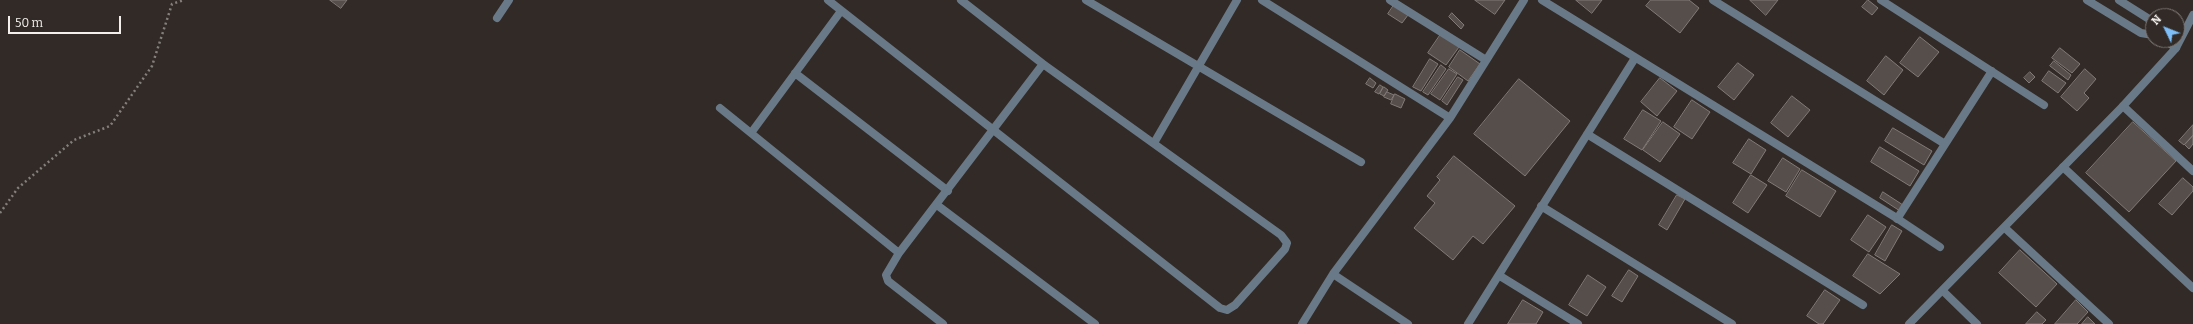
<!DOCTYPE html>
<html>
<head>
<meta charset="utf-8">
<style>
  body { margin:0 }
  #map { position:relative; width:2193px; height:324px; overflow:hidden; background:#312a27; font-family:Bitter,serif }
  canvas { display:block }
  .north { position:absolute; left:2145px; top:8px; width:40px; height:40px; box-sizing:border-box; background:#312a27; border:1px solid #7f7976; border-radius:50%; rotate:313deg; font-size:11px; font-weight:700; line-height:16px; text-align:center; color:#f4efed }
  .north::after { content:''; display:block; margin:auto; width:14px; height:18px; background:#7dbef9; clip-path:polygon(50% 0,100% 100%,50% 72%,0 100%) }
  .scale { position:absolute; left:8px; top:16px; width:113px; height:18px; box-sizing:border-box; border:2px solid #f4efed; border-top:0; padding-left:5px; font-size:12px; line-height:14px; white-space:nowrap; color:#f4efed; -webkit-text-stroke:3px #312a27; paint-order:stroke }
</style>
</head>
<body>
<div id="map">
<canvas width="2193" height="324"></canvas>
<div class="north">N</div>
<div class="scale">50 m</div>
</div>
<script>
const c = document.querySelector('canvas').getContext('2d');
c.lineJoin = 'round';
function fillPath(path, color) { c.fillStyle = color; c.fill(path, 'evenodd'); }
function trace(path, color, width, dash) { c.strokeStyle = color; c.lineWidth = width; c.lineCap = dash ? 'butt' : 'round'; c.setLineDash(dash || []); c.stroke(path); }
const building = new Path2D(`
  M330 0H347L341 8Z
  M1475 0H1505L1495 14Z
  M1576 0H1602L1592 13Z
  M1651 0H1689L1699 8 1680 33 1646 6Z
  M1750 0H1778L1766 15Z
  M1868 0 1878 8 1872 15 1862 7Z
  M1394 5 1408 15 1402 23 1388 14Z
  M1452 13 1464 25 1461 29 1449 17Z
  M1441 34 1459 47 1446 65 1428 53Z
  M1920 37 1939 52 1918 77 1900 63Z
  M2060 48 2080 64 2072 73 2052 58Z
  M1460 50 1480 64 1468 81 1449 67Z
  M1886 56 1903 70 1884 95 1867 81Z
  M1430 59 1438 64 1421 91 1413 87Z
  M2054 61 2071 75 2068 80 2050 66Z
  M1738 63 1754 75 1734 100 1718 87Z
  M1441 65 1446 69 1428 95 1423 92Z
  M1449 69 1457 74 1440 100 1431 94Z
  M2085 69 2096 79 2084 93 2089 98 2077 111 2061 97Z
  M2049 71 2066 83 2058 93 2042 81Z
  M2030 72 2035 77 2029 83 2024 78Z
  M1458 77 1463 80 1447 105 1442 101Z
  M1370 78 1376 83 1373 88 1366 84Z
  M1660 78 1677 91 1657 116 1641 102Z
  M1519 79 1570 121 1525 176 1474 134Z
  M1380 85 1383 87 1379 94 1375 92Z
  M1384 87 1388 90 1384 96 1380 94Z
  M1387 92 1394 95 1391 100 1384 97Z
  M1395 94 1405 99 1401 108 1391 104Z
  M1792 96 1810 110 1788 137 1771 123Z
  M1692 100 1710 112 1692 139 1674 127Z
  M1643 110 1661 121 1642 150 1624 139Z
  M1663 122 1680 134 1660 162 1643 150Z
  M2133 122 2176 161 2129 212 2086 173Z
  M2193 125V135L2184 145 2179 141Z
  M1893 128 1932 151 1924 165 1885 141Z
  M2193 136V144L2189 149 2185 145Z
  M1749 139 1766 150 1751 174 1733 163Z
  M1880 147 1919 171 1910 186 1871 162Z
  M1454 156 1515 206 1483 244 1473 236 1453 260 1414 228 1435 203 1427 196 1440 180 1437 177Z
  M1783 158 1800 169 1786 192 1768 181Z
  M1802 170 1836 191 1820 217 1786 196Z
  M1751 175 1767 185 1748 213 1733 203Z
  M2183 178 2193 187V191L2172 215 2159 204Z
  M1883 192 1903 205 1900 211 1880 198Z
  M1677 195 1685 199 1667 230 1659 225Z
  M1868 215 1886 227 1869 252 1851 240Z
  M1892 225 1902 231 1885 261 1875 255Z
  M2020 250 2057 284 2036 307 1999 273Z
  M1868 254 1900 274 1880 294 1853 276Z
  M1629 270 1638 276 1622 302 1612 296Z
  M1588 275 1606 287 1587 316 1569 305Z
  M1825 290 1840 300 1823 324H1819L1807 316Z
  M1523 300 1543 312 1536 324H1508Z
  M2076 300 2088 312 2077 324H2055Z
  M2037 312 2046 320 2042 324H2026Z
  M2088 317 2095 324H2082Z`);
fillPath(building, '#564e4b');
trace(building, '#827a77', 1);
trace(new Path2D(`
  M0 213 18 188 74 140 110 126 152 66 172 4 184 0`), '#857f7c', 2.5, [2, 3]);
trace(new Path2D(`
  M828 0 1220 308 1227 310 1235 305 1285 249 1287 243 1281 235 1043 64 961 0
  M1086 0 1361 162
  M1262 0 1450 118
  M1390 0 1486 60
  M1542 0 1895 217 1940 247
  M1713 0 1945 144
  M1881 0 2044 105
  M497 18 509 0
  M2176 48 2193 15
  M795 73 948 191
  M2123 106 2193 171
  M720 108 899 253
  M751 133 841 11
  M1587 134 1863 305
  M1154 143 1237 0
  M2063 167 2193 288
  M937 205 1095 324
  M1541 206 1732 324
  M1897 219 1992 71
  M2005 228 2109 324
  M1333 274 1408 324
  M1500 276 1578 324
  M1943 291 1977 324
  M943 324 888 281 886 275 899 253 1043 64
  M1302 324 1333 274 1450 118 1524 0
  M1468 324 1635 58`), '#6a7987', 8);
trace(new Path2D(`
  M2087 0 2141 33 2153 35
  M2119 0 2149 19 2153 25
  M1909 324 2123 106 2176 48 2165 40`), '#6a7987', 8);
</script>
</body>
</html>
